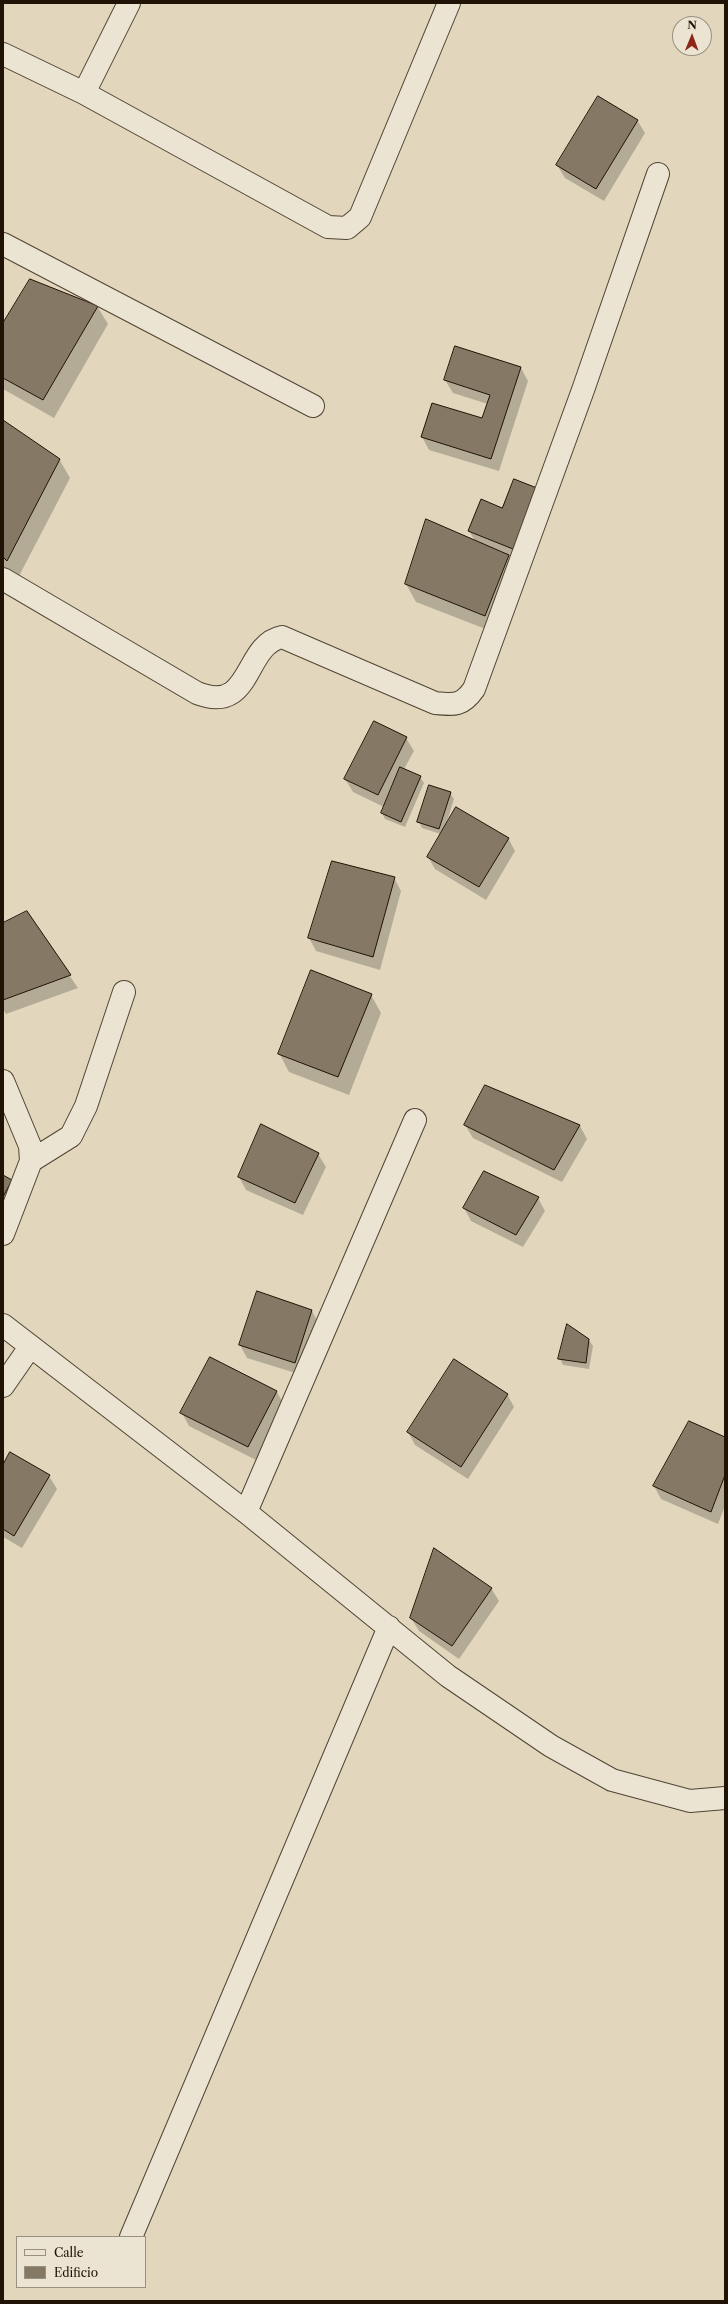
<!DOCTYPE html>
<html>
<head>
<meta charset="utf-8">
<style>
  body { margin:0 }
  #map { position:relative; width:728px; height:2304px; overflow:hidden; background:#e2d6bc; font-family:"Libre Caslon Text",serif }
  canvas { display:block }
  .frame { position:absolute; inset:0; border:4px solid #201305; pointer-events:none }
  .legend { position:absolute; left:16px; top:2236px; width:130px; height:52px; box-sizing:border-box; background:#ece4d3; border:1px solid #9a9081; margin:0; padding:5px 7px; list-style:none; font-size:12px; color:#201305 }
  .legend li { display:flex; align-items:center; gap:8px; height:20px }
  .legend b { width:20px; border:1px solid #9a9081 }
  .north { position:absolute; left:672px; top:16px; width:40px; height:40px; box-sizing:border-box; background:#ece4d3; border:1px solid #9a9081; border-radius:50%; rotate:1deg; font-size:11px; font-weight:700; line-height:16px; text-align:center; color:#201305 }
  .north::after { content:''; display:block; margin:auto; width:14px; height:18px; background:#8f2418; clip-path:polygon(50% 0,100% 100%,50% 72%,0 100%) }
</style>
</head>
<body>
<div id="map">
<canvas width="728" height="2304"></canvas>
<div class="frame"></div>
<ul class="legend">
<li><b style="height:5px;background:#ece4d3"></b>Calle</li>
<li><b style="height:11px;background:#857864"></b>Edificio</li>
</ul>
<div class="north">N</div>
</div>
<script>
const c = document.querySelector('canvas').getContext('2d');
c.lineJoin = 'round';
function fillPath(path, color) { c.fillStyle = color; c.fill(path, 'evenodd'); }
function trace(path, color, width, dash) { c.strokeStyle = color; c.lineWidth = width; c.lineCap = dash ? 'butt' : 'round'; c.setLineDash(dash || []); c.stroke(path); }
fillPath(new Path2D(`
  M637 120 645 133 604 201 565 178 557 165Z
  M97 306 108 324 54 418 3 389V325Z
  M456 348 521 368 528 381 499 471 429 450 422 437 482 420 488 404 453 393 445 380Z
  M3 421 59 459 70 478 18 578 3 566Z
  M503 509 526 563 508 556 519 574 496 633 416 602 406 584 475 541 469 531Z
  M406 738 414 751 404 769 420 777 424 783 405 827 385 819 382 813 384 807 353 792 345 779Z
  M450 793 454 799 446 825 508 838 515 851 486 900 435 869 428 857 441 834 422 828 419 822Z
  M332 862 394 878 401 891 380 970 316 951 309 938Z
  M26 912 78 988 6 1014 3 1009V924Z
  M371 995 381 1013 349 1095 289 1072 279 1053Z
  M486 1086 580 1126 587 1139 562 1182 473 1138 465 1125Z
  M318 1154 326 1167 303 1215 246 1190 239 1177Z
  M3 1176 11 1181 19 1194 3 1223Z
  M538 1198 545 1211 523 1247 471 1221 464 1208Z
  M312 1311 319 1324 302 1375 247 1358 240 1345Z
  M589 1340 593 1346 589 1369 563 1365 560 1359Z
  M210 1358 277 1392 284 1405 256 1460 189 1426 182 1413Z
  M507 1394 514 1407 468 1479 415 1445 408 1432Z
  M725 1438V1506L718 1524 661 1499 654 1486Z
  M3 1467 49 1476 57 1489 22 1548 3 1537Z
  M491 1588 499 1601 459 1659 419 1631 411 1618Z`), '#0003');
const building = new Path2D(`
  M598 96 638 120 596 189 556 165Z
  M30 279 98 306 43 400 3 378V323Z
  M455 346 521 367 491 459 421 437 432 403 482 418 490 395 444 380Z
  M3 420 60 459 7 561 3 557Z
  M514 479 542 490 518 551 468 531 481 499 502 508Z
  M426 519 509 555 485 616 405 584Z
  M374 721 407 737 378 795 344 779Z
  M400 767 421 776 401 822 381 813Z
  M429 785 451 792 439 829 417 822Z
  M456 807 509 838 479 887 427 857Z
  M332 861 395 877 373 957 308 938Z
  M27 911 71 975 3 1000V923Z
  M311 970 372 994 338 1077 278 1054Z
  M485 1085 580 1125 554 1170 464 1125Z
  M261 1124 319 1153 295 1203 238 1177Z
  M484 1171 539 1197 516 1235 463 1208Z
  M3 1175 12 1180 3 1197Z
  M257 1291 312 1310 295 1363 239 1345Z
  M567 1324 589 1339 586 1363 558 1359Z
  M210 1357 277 1391 248 1447 180 1413Z
  M454 1359 508 1394 461 1467 407 1432Z
  M689 1421 725 1437V1475L711 1512 653 1486Z
  M10 1452 50 1475 14 1536 3 1529V1465Z
  M434 1548 492 1588 452 1646 410 1618Z`);
fillPath(building, '#857864');
trace(building, '#201305', 1);
const minor = new Path2D(`
  M3 54 84 93 328 227 347 228 360 217 449 3
  M84 93 129 3
  M3 244 313 406
  M3 579 197 693C253 715 243 645 282 637L435 703C455 705 462 706 474 689L583 390 658 174
  M3 1081 30 1146 31 1161 3 1234
  M31 1161 71 1136 86 1106 124 992
  M3 1325 246 1512 448 1676 551 1746 612 1780 690 1801 725 1798
  M3 1386 30 1347
  M246 1512 415 1120
  M131 2237 389 1627`);
trace(minor, '#504433', 24);
trace(minor, '#ece4d3', 22);
</script>
</body>
</html>
